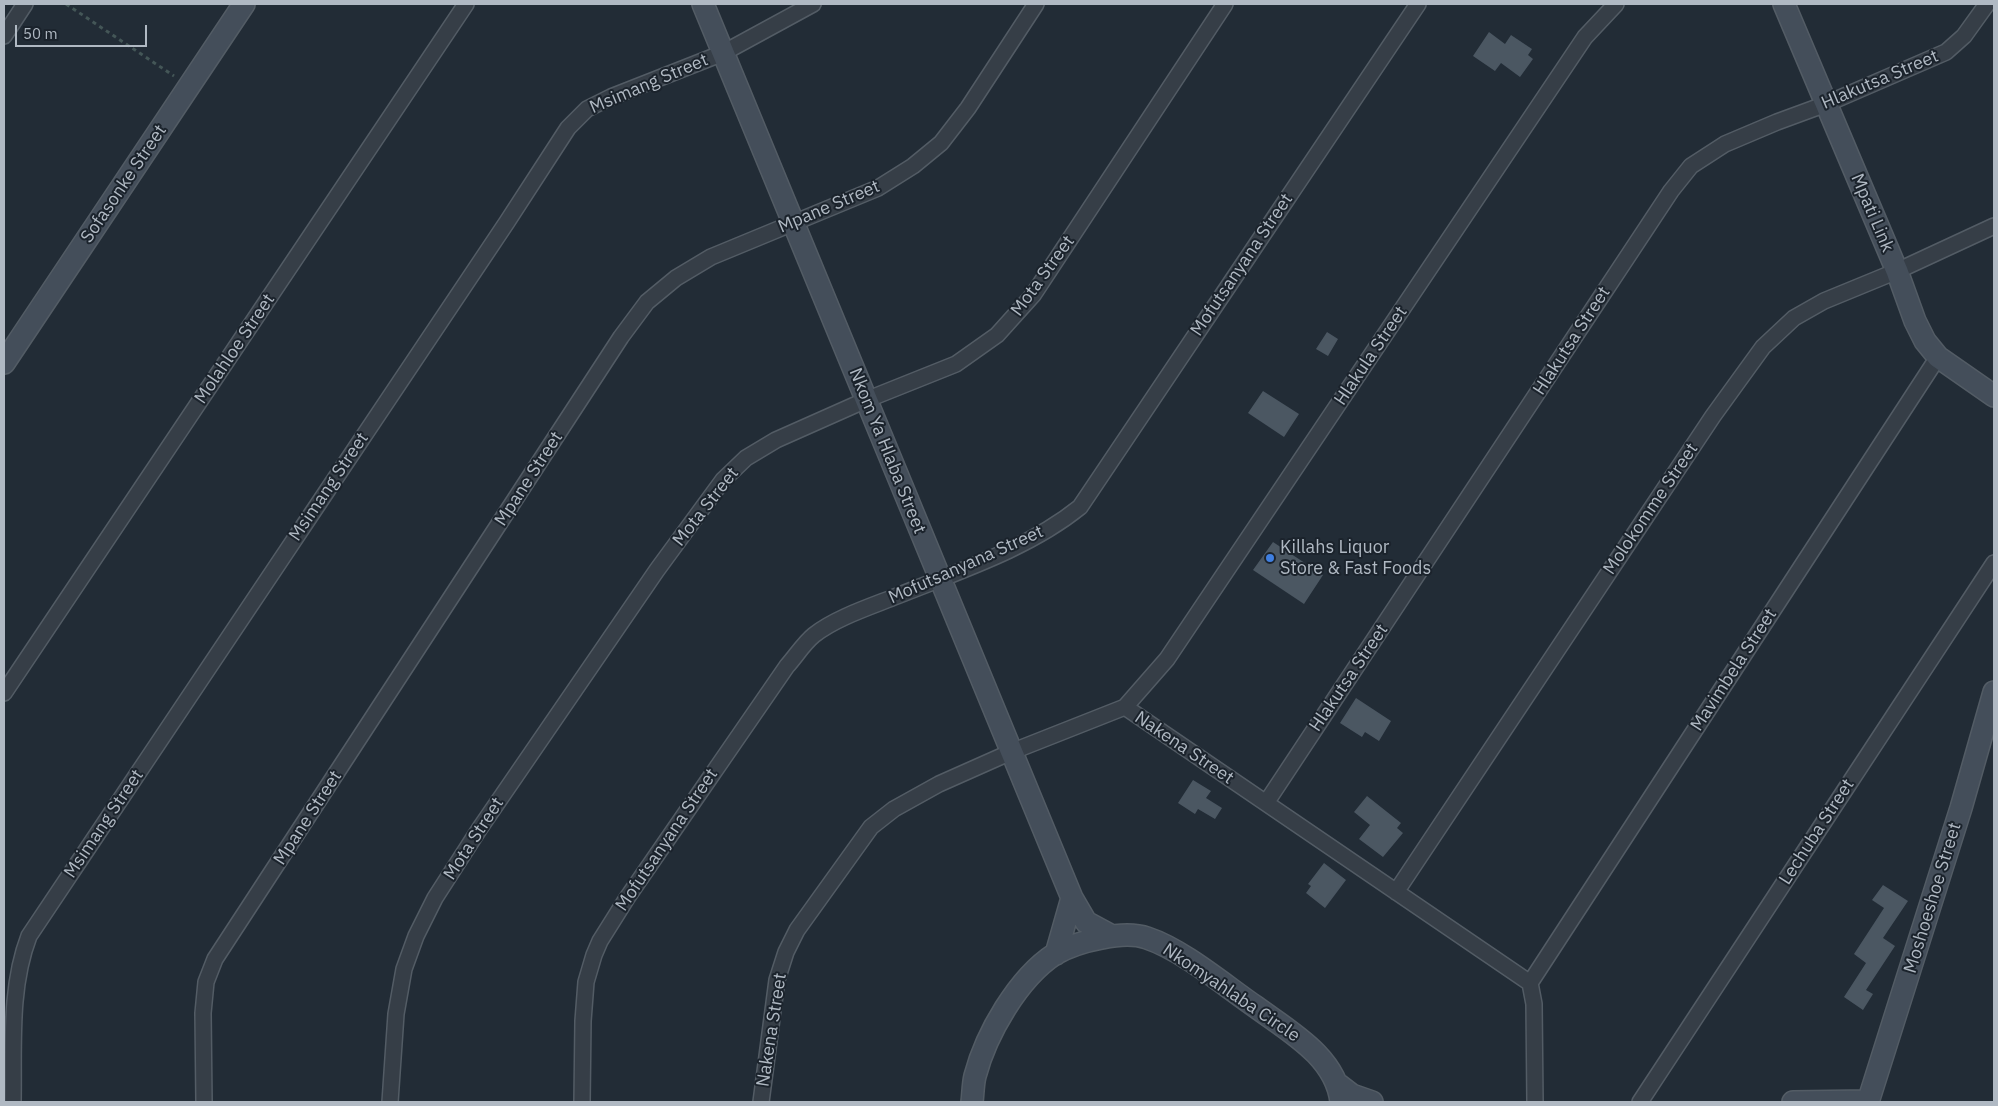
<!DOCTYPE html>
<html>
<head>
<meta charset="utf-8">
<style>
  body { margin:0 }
  #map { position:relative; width:1998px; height:1106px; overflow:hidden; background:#222c36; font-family:"IBM Plex Sans",sans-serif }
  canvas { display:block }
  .frame { position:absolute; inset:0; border:5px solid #b0b9c3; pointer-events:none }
  .scale { position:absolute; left:15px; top:25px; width:132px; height:22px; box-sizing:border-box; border:2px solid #b0b9c3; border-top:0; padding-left:6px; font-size:15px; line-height:18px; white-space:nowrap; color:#b0b9c3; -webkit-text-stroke:4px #1b232c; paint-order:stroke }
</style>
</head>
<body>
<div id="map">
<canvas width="1998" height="1106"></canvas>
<div class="frame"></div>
<div class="scale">50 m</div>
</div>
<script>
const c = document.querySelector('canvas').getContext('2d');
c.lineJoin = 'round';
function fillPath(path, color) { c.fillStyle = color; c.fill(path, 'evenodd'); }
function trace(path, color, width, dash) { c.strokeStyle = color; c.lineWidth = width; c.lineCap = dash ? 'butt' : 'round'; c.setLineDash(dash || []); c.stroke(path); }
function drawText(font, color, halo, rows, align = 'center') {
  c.font = font + ' "IBM Plex Sans",sans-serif'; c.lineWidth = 4; c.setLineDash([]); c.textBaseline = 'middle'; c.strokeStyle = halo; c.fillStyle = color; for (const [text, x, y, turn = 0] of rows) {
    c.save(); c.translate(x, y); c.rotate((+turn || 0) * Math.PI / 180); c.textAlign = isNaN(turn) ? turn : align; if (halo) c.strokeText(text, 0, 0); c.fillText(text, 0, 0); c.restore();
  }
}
fillPath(new Path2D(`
  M1489 32 1505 44 1511 35 1532 49 1528 55 1533 59 1520 77 1501 63 1495 71 1473 56Z
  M1327 332 1338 339 1328 356 1316 349Z
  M1263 391 1299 414 1284 437 1248 413Z
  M1273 542 1323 575 1304 604 1253 570Z
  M1356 698 1391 721 1379 741 1365 732 1362 737 1340 723Z
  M1193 780 1211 791 1206 798 1222 808 1215 819 1198 809 1195 814 1178 803Z
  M1367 796 1401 823 1397 828 1403 833 1383 857 1359 839 1370 825 1354 812Z
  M1324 863 1346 880 1325 908 1306 893 1311 886 1308 884Z
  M1883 885 1908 901 1883 938 1895 946 1866 990 1873 994 1863 1010 1844 997 1866 963 1854 954 1884 908 1872 900Z`), '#4b5762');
const street = new Path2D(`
  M4 36 25 4
  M4 693 466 4
  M1125 707 1530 983 1534 1004 1535 1102
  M1266 803 1671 191 1691 166 1725 144 1777 122 1826 104 1946 52 1964 36 1987 4
  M1396 892 1713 416 1763 347 1794 318 1824 301 1897 271 1994 226
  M1530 983 1938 357
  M13 1102C14 1047 9 988 29 936L507 222 568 128 587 109 611 97 723 53 813 4
  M204 1102 203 1013 206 982 215 959 621 337 647 302 676 278 711 257 878 188 913 166 941 143 968 108 1036 4
  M390 1102 396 1014 404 969 416 936 435 898 480 828 657 570 723 480 746 458 776 440 866 400 956 364 997 335 1033 295 1225 4
  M582 1102 583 1021 586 982 594 955 600 941 627 898 787 666C796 656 804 643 814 635 835 618 872 606 897 596 959 571 1028 549 1080 507L1418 4
  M761 1102 777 980 786 952 797 930 871 827 894 809 939 784 1011 752 1125 707 1167 659 1585 37 1616 4
  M1640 1102 1994 563`);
const secondary = new Path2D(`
  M703 4 1072 898 1086 922 1112 936
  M1784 4 1897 271 1915 321 1925 341 1938 357 1994 396
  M4 363 244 4
  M1056 954 1072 898
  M1339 1085 1352 1095 1372 1102
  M972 1102C973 1094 973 1084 975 1076 986 1034 1018 978 1055 954 1069 946 1086 941 1102 938 1116 935 1133 933 1147 938 1183 950 1224 985 1256 1007 1290 1032 1336 1057 1341 1102
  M1793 1102 1868 1101
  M1868 1102 1961 808 1994 692`);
trace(street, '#535c65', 18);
trace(secondary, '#535c65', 24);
trace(new Path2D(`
  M66 4 174 76`), '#445657', 3, [4, 4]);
trace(street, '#363e47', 15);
trace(secondary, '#444e5a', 21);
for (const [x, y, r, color] of [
  [1270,558,5,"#3f7fe0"]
]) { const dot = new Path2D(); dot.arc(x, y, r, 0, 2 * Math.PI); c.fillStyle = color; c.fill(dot); trace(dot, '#1b232c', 2); }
drawText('18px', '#b0b9c3', '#1b232c', [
  ["Hlakutsa Street",1880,80,-23],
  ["Msimang Street",649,84,-23],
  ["Sofasonke Street",124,184,-56],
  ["Mpane Street",829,207,-23],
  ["Mpati Link",1872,213,67],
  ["Mofutsanyana Street",1242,265,-56],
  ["Mota Street",1043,276,-54],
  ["Hlakutsa Street",1572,341,-57],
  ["Molahloe Street",235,349,-56],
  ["Hlakula Street",1371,356,-56],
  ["Nkom Ya Hlaba Street",887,451,68],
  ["Mpane Street",529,479,-57],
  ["Msimang Street",329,487,-56],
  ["Mota Street",706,507,-52],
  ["Molokomme Street",1651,509,-56],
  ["Mofutsanyana Street",966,565,-24],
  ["Mavimbela Street",1734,670,-57],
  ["Hlakutsa Street",1349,678,-56],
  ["Nakena Street",1184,748,34],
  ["Mpane Street",308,818,-57],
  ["Msimang Street",104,824,-56],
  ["Lechuba Street",1817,832,-57],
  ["Mota Street",474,839,-57],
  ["Mofutsanyana Street",667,840,-56],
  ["Moshoeshoe Street",1933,898,-73],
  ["Nkomyahlaba Circle",1231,993,34],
  ["Nakena Street",772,1030,-81]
]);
drawText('18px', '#b0b9c3', '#1b232c', [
  ["Killahs Liquor",1280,548],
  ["Store & Fast Foods",1280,569]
], 'left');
</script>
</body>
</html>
